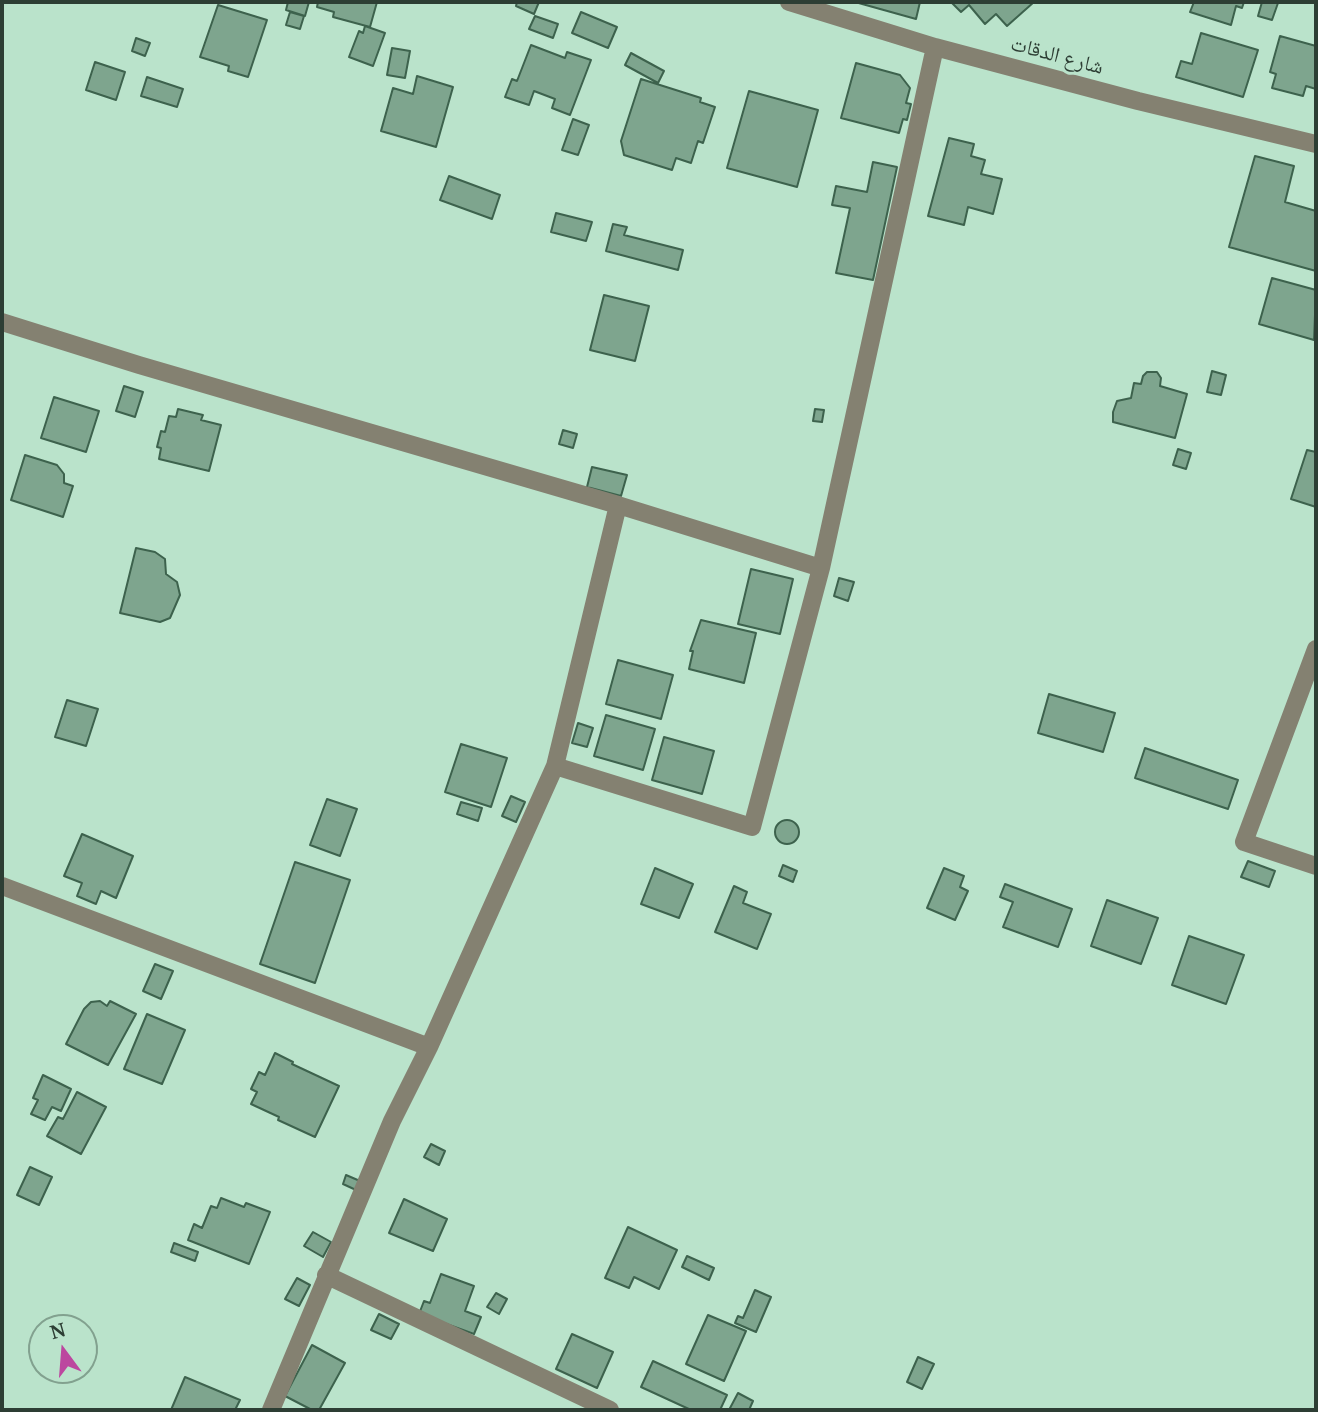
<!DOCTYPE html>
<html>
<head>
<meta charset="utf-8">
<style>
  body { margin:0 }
  #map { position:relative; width:1318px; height:1412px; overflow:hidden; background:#bae3cb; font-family:"Noto Serif",serif }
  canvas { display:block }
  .frame { position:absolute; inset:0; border:4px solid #2d3e34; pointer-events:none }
  .north { position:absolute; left:28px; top:1314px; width:70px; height:70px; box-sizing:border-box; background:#bae3cb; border:2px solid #82a18f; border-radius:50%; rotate:344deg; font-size:19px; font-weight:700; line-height:28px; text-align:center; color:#2d3e34 }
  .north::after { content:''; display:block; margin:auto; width:24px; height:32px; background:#bc479f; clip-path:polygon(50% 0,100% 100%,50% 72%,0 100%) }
</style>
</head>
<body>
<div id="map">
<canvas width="1318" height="1412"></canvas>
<div class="frame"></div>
<div class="north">N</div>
</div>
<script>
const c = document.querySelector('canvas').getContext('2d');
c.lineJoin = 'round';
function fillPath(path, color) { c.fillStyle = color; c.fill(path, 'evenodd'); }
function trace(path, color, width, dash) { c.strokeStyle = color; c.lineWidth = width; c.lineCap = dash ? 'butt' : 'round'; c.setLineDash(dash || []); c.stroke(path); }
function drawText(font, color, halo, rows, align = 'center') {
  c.font = font + ' "Noto Serif","Noto Naskh Arabic",serif'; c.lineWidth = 6; c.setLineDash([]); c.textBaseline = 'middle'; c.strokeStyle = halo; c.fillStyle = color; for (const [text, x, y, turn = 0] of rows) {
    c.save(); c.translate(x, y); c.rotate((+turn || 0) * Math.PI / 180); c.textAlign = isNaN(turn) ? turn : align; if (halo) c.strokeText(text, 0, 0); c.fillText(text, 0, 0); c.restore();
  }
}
const building = new Path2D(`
  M288 2H309L305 16 286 10Z
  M318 2H377L370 27 333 17 334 12 317 7Z
  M517 2H539L534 14 516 6Z
  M855 2H920L916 19Z
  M951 2H1034L1007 26 996 14 985 24 969 5 961 12Z
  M1194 2H1244L1242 8 1236 6 1231 25 1190 12Z
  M1262 2 1278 3 1272 20 1258 16Z
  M218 5 267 20 248 77 228 71 229 66 200 57Z
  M290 12 304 16 300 29 286 25Z
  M581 12 617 27 608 48 572 33Z
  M535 16 558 24 553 38 529 29Z
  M365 26 385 33 373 66 349 57 359 31 363 33Z
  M1201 33 1258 50 1243 97 1176 77 1181 61 1192 64Z
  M1280 36 1316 46V89L1306 86 1303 96 1272 88 1276 74 1270 72Z
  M136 38 150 43 145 56 132 51Z
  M531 45 565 58 567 52 591 60 570 115 552 108 555 99 534 91 529 105 505 97 512 79 517 81Z
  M392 48 410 51 405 78 387 75Z
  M631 53 664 71 658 83 625 65Z
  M95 62 125 72 116 100 86 90Z
  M856 63 900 75 910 88 906 103 911 104 907 120 903 119 899 133 841 118Z
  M417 76 453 87 436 147 381 131 393 88 413 94Z
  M147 77 183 89 177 107 141 96Z
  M641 79 701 98 700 102 715 107 703 143 698 141 691 163 676 158 672 170 624 155 621 141Z
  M749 91 818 110 797 187 727 168Z
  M573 119 589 125 578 155 562 150Z
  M949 138 974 144 971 156 985 160 981 174 1002 179 993 214 968 207 964 225 928 216Z
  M1255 156 1294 166 1285 202 1316 211V271L1229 247Z
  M873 162 897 167 873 280 836 273 850 208 832 205 836 186 867 192Z
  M449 176 500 195 492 219 440 200Z
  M556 213 592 222 586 241 551 232Z
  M613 224 627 227 624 235 683 250 678 270 606 251Z
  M1272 278 1316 290 1314 340 1259 324Z
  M604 295 649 306 635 361 590 350Z
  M1212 371 1226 375 1221 395 1207 392Z
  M1147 372H1157L1161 378 1160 386 1187 394 1175 438 1113 422V412L1117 401 1131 398 1134 383 1141 384 1143 376Z
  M124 386 143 392 135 417 116 411Z
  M54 397 99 411 86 452 41 438Z
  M178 409 203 415 201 420 221 425 209 471 159 459 161 448 157 447 161 431 165 432 169 416 176 417Z
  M815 409 824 410 822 422 813 421Z
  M563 430 577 434 573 448 559 444Z
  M1178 449 1191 453 1186 469 1173 465Z
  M1307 450 1316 452V507L1291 499Z
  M25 455 57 465 64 474V483L73 486 63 517 11 500Z
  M592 467 627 475 621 496 587 487Z
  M136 548 155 552 165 559 166 574 177 582 180 595 170 618 160 622 120 613Z
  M751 569 793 579 780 634 738 624Z
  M839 578 854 582 848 601 834 596Z
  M701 620 756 633 744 683 689 669 693 651H690Z
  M618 660 673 675 661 719 606 704Z
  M1049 694 1115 713 1103 752 1038 733Z
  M67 700 98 709 86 746 55 737Z
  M606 715 655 729 643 770 594 756Z
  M578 723 593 728 587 747 572 743Z
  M664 737 714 751 702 794 652 780Z
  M461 744 507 758 491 807 445 792Z
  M1145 748 1238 780 1228 809 1135 778Z
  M511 796 525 802 516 822 502 816Z
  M327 799 357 809 340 856 310 845Z
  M461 802 482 808 478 821 457 814Z
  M775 832a12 12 0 1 1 24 0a12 12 0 1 1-24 0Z
  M82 834 133 856 116 898 101 891 96 904 77 896 82 883 64 876Z
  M1248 861 1275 871 1269 887 1241 877Z
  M295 862 350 880 315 983 260 964Z
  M783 865 797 871 793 882 779 876Z
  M655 868 693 884 679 918 641 904Z
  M944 868 964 876 960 887 968 891 955 920 927 908Z
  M1005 884 1072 909 1058 947 1003 927 1013 902 1000 897Z
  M734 886 747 892 743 903 771 914 757 949 715 932Z
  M1107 900 1158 918 1141 964 1091 946Z
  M1189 936 1244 955 1226 1004 1172 985Z
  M155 964 173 971 161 999 143 991Z
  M100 1001 107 1006 110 1001 136 1014 108 1065 66 1044 84 1009 91 1002Z
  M147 1014 185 1030 162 1084 124 1069Z
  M275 1053 293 1062 292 1064 339 1086 315 1137 278 1120 279 1117 251 1104 257 1092 251 1089 259 1072 265 1075Z
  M43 1075 71 1089 61 1111 52 1107 45 1120 31 1114 38 1100 33 1098Z
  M77 1092 106 1107 81 1154 47 1136 58 1117 63 1119Z
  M431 1144 445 1151 439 1165 424 1157Z
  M30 1167 52 1177 39 1205 17 1195Z
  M346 1175 360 1181 356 1190 343 1184Z
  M221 1198 244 1207 246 1203 270 1212 249 1264 188 1240 194 1224 202 1228 211 1206 217 1208Z
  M404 1199 447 1219 433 1251 389 1233Z
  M628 1227 677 1250 659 1289 634 1277 629 1288 605 1278Z
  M313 1232 331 1242 323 1257 304 1246Z
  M174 1243 198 1252 195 1261 171 1252Z
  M687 1256 714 1268 709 1280 682 1267Z
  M441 1274 474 1286 465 1311 481 1317 474 1334 419 1314 424 1301 430 1303Z
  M297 1278 310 1285 299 1306 285 1299Z
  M755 1290 771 1297 756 1332 735 1323 738 1316 743 1318Z
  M496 1293 507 1299 499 1314 487 1307Z
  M379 1314 399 1324 391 1339 371 1330Z
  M708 1315 746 1331 724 1381 686 1364Z
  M572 1334 613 1352 597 1388 556 1369Z
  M312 1345 345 1363 319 1410H312L285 1396Z
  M918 1357 934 1364 922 1389 907 1382Z
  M653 1361 727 1395 720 1410H691L641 1387Z
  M185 1377 240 1400 235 1410H171Z
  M738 1393 753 1401 749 1410H729Z`);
fillPath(building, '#7ea58e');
trace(building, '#3d624d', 2);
trace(new Path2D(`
  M789 2 935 47 1138 101 1316 144
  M2 322 139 365 618 505 555 766
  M618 505 821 568
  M1316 649 1244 842 1316 866
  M2 886 429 1047 392 1121 271 1410
  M429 1047 555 766 752 827 821 568 935 47
  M326 1275 610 1410`), '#848171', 18);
drawText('21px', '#2d3e34', '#bae3cb', [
  ["شارع الدقات",1057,56,15]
]);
</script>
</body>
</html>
